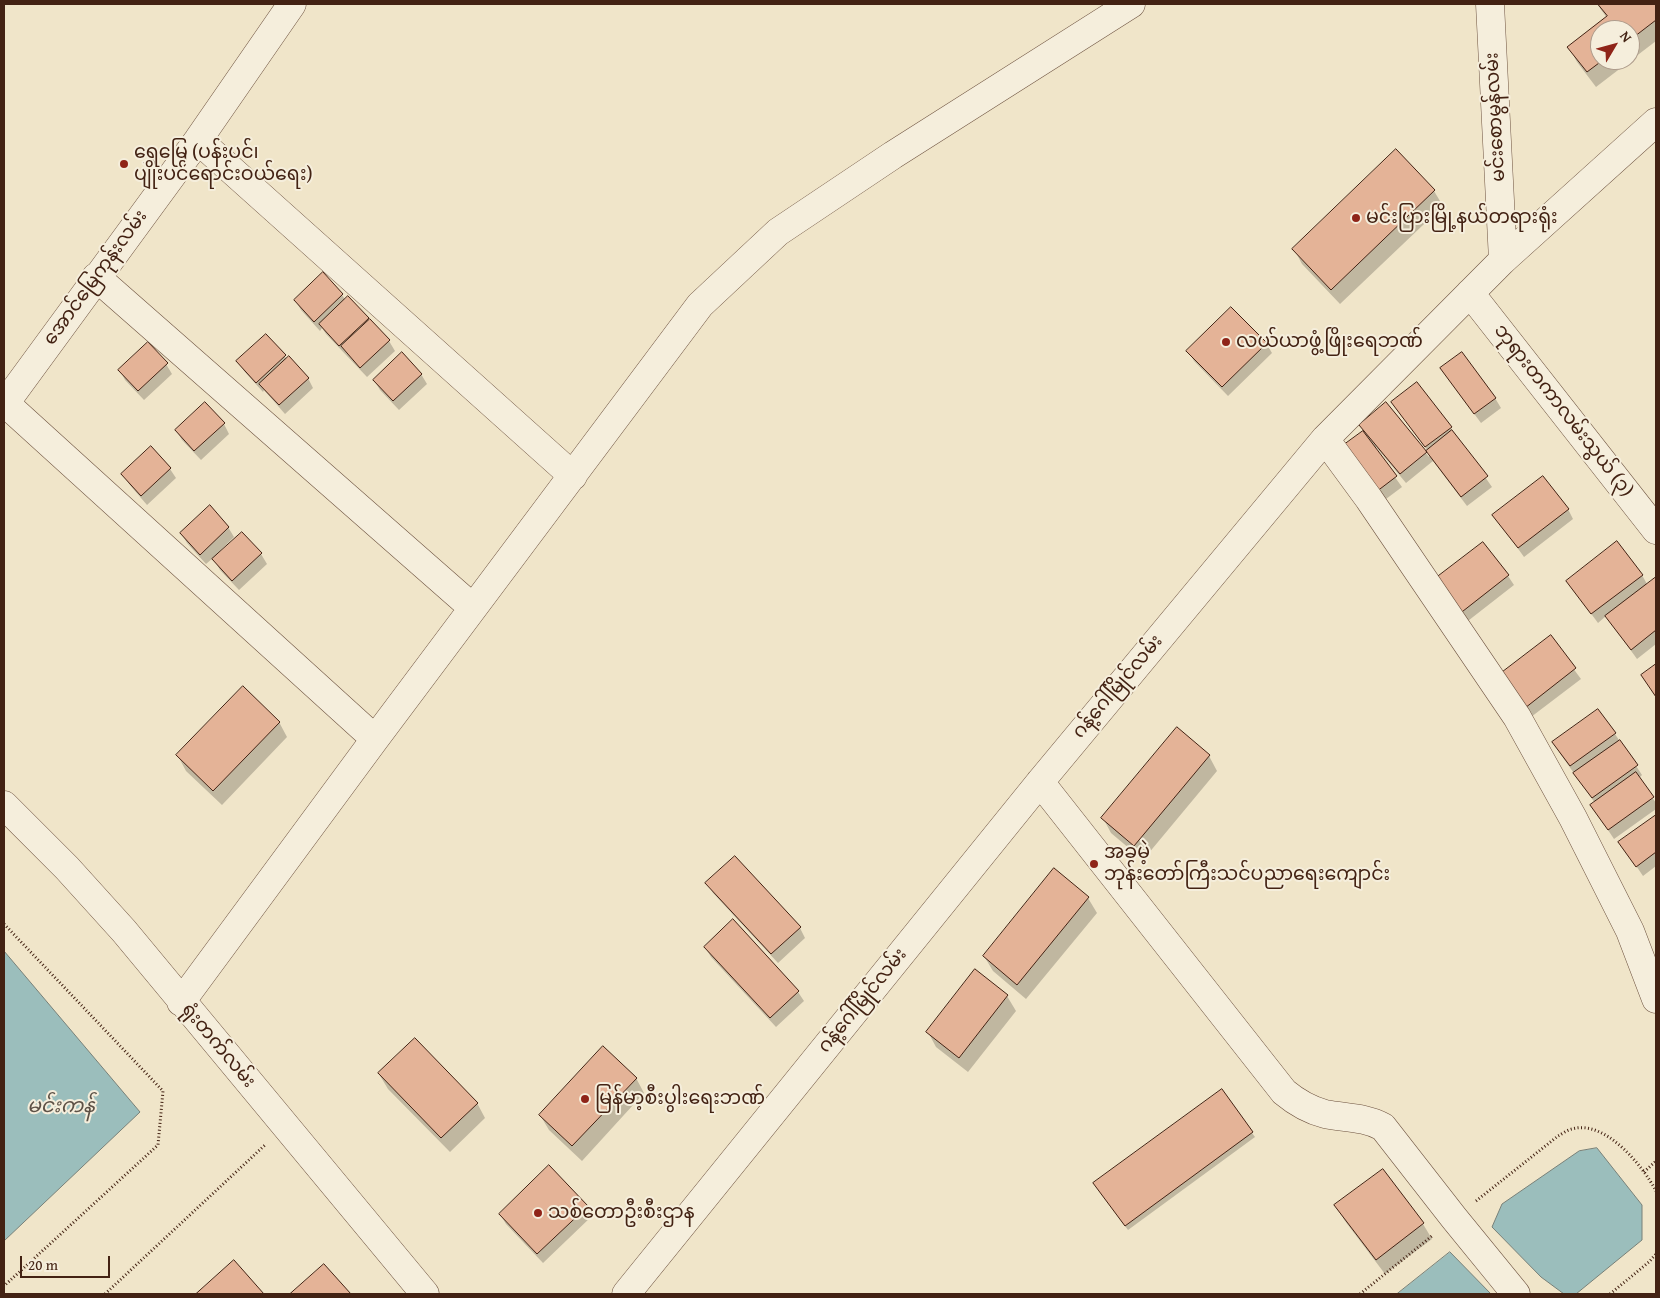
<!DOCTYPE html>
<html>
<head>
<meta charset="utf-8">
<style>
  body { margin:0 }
  #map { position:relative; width:1660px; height:1298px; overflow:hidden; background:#f0e5c9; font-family:"Gentium Book Plus",serif }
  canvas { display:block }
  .frame { position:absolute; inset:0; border:5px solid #432213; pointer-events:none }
  .north { position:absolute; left:1590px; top:20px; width:50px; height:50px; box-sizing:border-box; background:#f5eedc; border:1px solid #ae9c8c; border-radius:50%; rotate:53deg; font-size:14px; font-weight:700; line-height:20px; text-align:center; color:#432213 }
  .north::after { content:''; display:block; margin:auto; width:18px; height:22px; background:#8f2418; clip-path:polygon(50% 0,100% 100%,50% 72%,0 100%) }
  .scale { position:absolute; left:20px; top:1256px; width:90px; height:22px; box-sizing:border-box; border:2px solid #432213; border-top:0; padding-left:6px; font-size:15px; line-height:18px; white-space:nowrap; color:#432213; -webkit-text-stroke:4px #f5eedc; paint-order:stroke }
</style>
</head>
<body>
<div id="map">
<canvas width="1660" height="1298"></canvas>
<div class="frame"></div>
<div class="north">N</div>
<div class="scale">20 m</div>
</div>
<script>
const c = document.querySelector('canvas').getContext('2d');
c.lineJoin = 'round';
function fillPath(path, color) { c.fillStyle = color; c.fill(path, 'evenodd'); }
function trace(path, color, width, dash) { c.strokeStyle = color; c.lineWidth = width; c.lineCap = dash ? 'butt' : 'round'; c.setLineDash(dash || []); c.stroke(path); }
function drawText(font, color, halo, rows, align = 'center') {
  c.font = font + ' "Gentium Book Plus","Noto Sans Myanmar",serif'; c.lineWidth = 4; c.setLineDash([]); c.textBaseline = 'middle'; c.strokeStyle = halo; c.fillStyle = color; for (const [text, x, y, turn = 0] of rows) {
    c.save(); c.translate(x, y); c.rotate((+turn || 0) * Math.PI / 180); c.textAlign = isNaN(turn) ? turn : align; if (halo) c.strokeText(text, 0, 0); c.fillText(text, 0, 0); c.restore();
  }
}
const water = new Path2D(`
  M4 951 140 1112 4 1241Z
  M1597 1148 1642 1205V1240L1576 1294H1564L1541 1277 1492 1227 1502 1204 1579 1151Z
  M1450 1252 1491 1294H1397Z`);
fillPath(water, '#9bbebc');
trace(water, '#788078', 1);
fillPath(new Path2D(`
  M1597 4H1620L1621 5 1623 4H1656V41L1596 87 1577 62 1569 47 1607 18ZM1600 30H1630V60H1600Z
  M1396 151 1434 191 1443 206 1340 304 1302 264 1294 249Z
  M342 295 346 301 370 321 389 341 395 351 367 377 326 334 322 328 320 331 301 310 295 300Z
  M266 336 287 359 308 378 313 388 285 414 264 390 263 392 244 371 238 362Z
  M1266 343 1272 353 1228 396 1194 361 1188 351Z
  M166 364 172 374 144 400 125 380 120 370Z
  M1441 369 1495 398 1501 408 1481 423Z
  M421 374 427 384 399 410 380 390 374 380Z
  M1417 383 1451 428 1492 487 1467 506 1433 461 1406 483 1376 447 1374 448 1402 487 1382 502 1343 447 1364 431 1360 425 1386 404 1429 457 1431 455 1392 402Z
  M224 424 229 434 201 460 182 440 176 430Z
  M170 469 176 478 147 505 129 484 123 474Z
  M1568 509 1573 519 1524 557 1494 515Z
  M228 527 234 537 217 554 218 556 242 534 261 554 267 564 239 590 220 570 213 558 206 564 187 543 181 533Z
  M1642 575 1648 586 1656 579V644L1637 659 1606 616 1598 623 1567 581Z
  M1508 576 1514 585 1464 624 1439 591Z
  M1550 637 1581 679 1531 717 1507 684Z
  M279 722 287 737 222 805 186 771 178 756Z
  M1615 734 1642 775 1639 778 1656 803V809L1614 839 1598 815 1595 803 1559 752Z
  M1209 756 1217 771 1143 860 1111 833 1103 818Z
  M1656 816V866L1643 876 1620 842Z
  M735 858 800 928 805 938 778 963 713 893 707 883Z
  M1088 898 1097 913 1026 999 993 971 984 956Z
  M705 947 798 992 804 1001 776 1027 711 957Z
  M1007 996 1016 1011 968 1072 936 1047 928 1032Z
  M379 1074 477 1103 485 1118 450 1152 388 1089Z
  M636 1078 644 1093 582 1161 549 1130 540 1115Z
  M1221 1091 1255 1137 1128 1230 1097 1188Z
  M1382 1171 1423 1224 1432 1239 1385 1274 1345 1221 1336 1206Z
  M587 1206 592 1216 543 1263 506 1224 500 1214Z
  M234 1262 262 1294H197Z
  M324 1265 350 1294H292Z`), '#0003');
const building = new Path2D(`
  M1598 4H1656V20L1630 40V30H1600V60H1603L1587 72 1567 47 1607 16Z
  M1396 149 1435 190 1331 290 1292 249Z
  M323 272 343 294 314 322 294 300Z
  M348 296 369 318 339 346 319 324Z
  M1231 307 1267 343 1222 387 1186 351Z
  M370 319 390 340 360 368 341 346Z
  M266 334 286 355 256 383 236 361Z
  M148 342 168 363 138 391 118 370Z
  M402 352 422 374 393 401 373 380Z
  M1462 352 1496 398 1474 414 1440 368Z
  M289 356 309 378 279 405 259 384Z
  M1417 382 1452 427 1425 447 1391 402Z
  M205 402 225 423 194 451 175 430Z
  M1386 402 1427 452 1400 474 1359 425Z
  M1452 430 1488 476 1461 497 1426 451Z
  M1363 431 1397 476 1376 492 1341 447Z
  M151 446 171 468 141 496 121 474Z
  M1543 476 1569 509 1518 548 1492 515Z
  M210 505 229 527 200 555 180 533Z
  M242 532 262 553 232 581 212 559Z
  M1617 541 1643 575 1591 614 1566 581Z
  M1483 542 1509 575 1458 615 1432 581Z
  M1656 577V630L1631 650 1605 616Z
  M1551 635 1576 668 1525 708 1500 674Z
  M1656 664V697L1641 675Z
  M243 686 280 722 213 791 176 755Z
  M1598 709 1616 733 1570 766 1552 742Z
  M1177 727 1210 755 1134 846 1101 818Z
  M1620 740 1638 765 1592 798 1573 773Z
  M1636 772 1654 797 1608 830 1590 805Z
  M1656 815V852L1636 867 1618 842Z
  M735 856 801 927 771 954 705 883Z
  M1054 868 1089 897 1017 985 983 956Z
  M733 919 799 991 770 1018 704 947Z
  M975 969 1008 995 959 1058 926 1032Z
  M415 1038 478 1103 441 1138 378 1073Z
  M603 1046 637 1078 572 1146 539 1115Z
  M1222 1089 1253 1132 1125 1226 1093 1183Z
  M549 1165 588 1206 537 1254 499 1214Z
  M1383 1169 1424 1223 1376 1260 1334 1205Z
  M234 1260 264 1294H196Z
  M324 1264 351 1294H290Z`);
fillPath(building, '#e4b397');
trace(building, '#432213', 1);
const minor = new Path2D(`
  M1490 4 1503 260
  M198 140 573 476
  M96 277 473 608
  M1470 293 1656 530
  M5 403 375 739
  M4 405 198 140 292 4
  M1325 439 1369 499 1517 717 1573 818 1630 931 1656 999
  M1040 782 1284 1092C1296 1102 1310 1110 1325 1114 1345 1118 1365 1117 1383 1127L1454 1218 1516 1294
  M4 805 67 868 124 931 425 1294
  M181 1002 375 739 700 305 778 232 893 155 1131 4
  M626 1294 1040 782 1325 439 1503 260 1656 122`);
trace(minor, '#6e5340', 29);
trace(new Path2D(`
  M4 924 163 1091 158 1145 4 1286
  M1644 1172 1656 1161
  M1476 1201 1558 1136C1562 1134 1567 1130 1572 1129 1605 1119 1643 1166 1656 1191
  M105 1294 265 1145
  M1360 1294 1432 1236
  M1610 1294 1649 1262 1656 1254`), '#432213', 3, [1, 2.5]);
trace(minor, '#f5eedc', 28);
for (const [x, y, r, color] of [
  [124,164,5,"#8f2418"],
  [1356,218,5,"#8f2418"],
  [1226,342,5,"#8f2418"],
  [1094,864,5,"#8f2418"],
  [585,1099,5,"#8f2418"],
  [538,1213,5,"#8f2418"]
]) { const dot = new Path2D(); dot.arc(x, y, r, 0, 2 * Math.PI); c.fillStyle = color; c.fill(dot); trace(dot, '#f5eedc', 2); }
drawText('19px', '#432213', '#f5eedc', [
  ["မင်းစောမွန်လမ်း",1496,117,-93],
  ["အောင်မြေကုန်းလမ်း",96,278,-54],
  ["ဘုရားတကာလမ်းသွယ် (၃)",1563,411,52],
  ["ဂန့်ဂေါ်မြိုင်လမ်း",1118,687,-50],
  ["ဂန့်ဂေါ်မြိုင်လမ်း",863,1001,-51],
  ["ရုံးတက်လမ်း",218,1046,50]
]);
drawText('19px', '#432213', '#f5eedc', [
  ["ရွှေမြေ (ပန်းပင်၊",134,153],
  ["ပျိုးပင်ရောင်းဝယ်ရေး)",134,175],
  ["မင်းပြားမြို့နယ်တရားရုံး",1366,218],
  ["လယ်ယာဖွံ့ဖြိုးရေဘဏ်",1236,342],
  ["အခမဲ့",1104,853],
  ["ဘုန်းတော်ကြီးသင်ပညာရေးကျောင်း",1104,875],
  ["မြန်မာ့စီးပွါးရေးဘဏ်",595,1099],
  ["သစ်တောဦးစီးဌာန",548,1213]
], 'left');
drawText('italic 20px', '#5d5146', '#f5eedc', [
  ["မင်းကန်",61,1107]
]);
</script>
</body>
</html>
